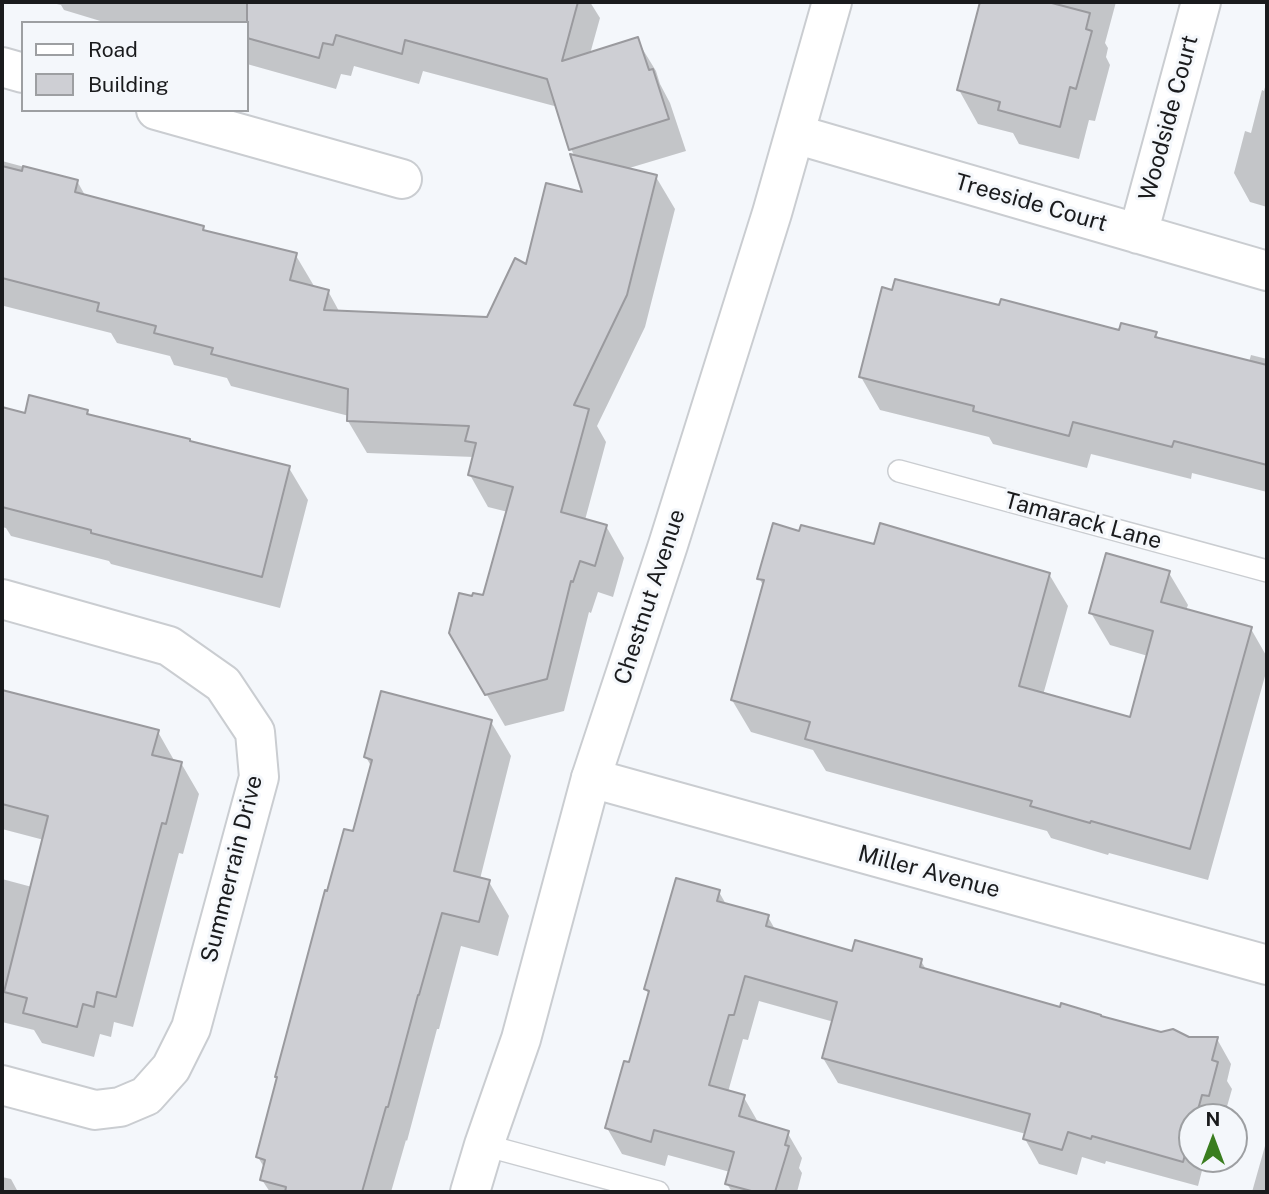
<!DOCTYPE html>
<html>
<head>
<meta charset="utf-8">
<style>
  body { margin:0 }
  #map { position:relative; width:1269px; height:1194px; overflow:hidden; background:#f4f7fb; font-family:"Public Sans",sans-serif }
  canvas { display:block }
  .frame { position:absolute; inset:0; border:4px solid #1a1b1d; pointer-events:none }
  .legend { position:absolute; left:21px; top:21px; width:228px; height:91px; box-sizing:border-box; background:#f4f7fb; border:2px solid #9d9fa2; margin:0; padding:9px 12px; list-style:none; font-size:21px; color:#1a1b1d }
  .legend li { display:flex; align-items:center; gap:14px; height:35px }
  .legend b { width:35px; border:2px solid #9d9fa2 }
  .north { position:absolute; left:1178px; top:1103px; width:70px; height:70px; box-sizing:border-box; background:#f4f7fb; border:2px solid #9d9fa2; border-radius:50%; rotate:0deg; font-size:19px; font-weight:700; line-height:28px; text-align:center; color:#1a1b1d }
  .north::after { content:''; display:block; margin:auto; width:24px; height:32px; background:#3a7d1f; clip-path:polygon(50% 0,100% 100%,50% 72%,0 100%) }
</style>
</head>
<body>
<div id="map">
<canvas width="1269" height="1194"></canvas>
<div class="frame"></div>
<ul class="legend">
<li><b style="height:9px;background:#fff"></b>Road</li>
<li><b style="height:19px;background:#cecfd4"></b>Building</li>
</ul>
<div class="north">N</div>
</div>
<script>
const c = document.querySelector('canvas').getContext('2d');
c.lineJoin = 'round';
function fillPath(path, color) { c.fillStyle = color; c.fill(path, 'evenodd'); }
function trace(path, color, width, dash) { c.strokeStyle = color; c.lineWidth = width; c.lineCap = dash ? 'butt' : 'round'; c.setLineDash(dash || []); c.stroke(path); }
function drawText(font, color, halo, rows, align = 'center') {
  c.font = font + ' "Public Sans",sans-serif'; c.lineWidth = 6; c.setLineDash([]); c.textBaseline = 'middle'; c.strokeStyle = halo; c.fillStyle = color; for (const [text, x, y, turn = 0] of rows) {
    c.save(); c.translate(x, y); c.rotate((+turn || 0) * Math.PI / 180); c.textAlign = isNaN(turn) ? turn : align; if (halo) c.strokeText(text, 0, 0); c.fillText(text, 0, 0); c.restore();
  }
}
fillPath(new Path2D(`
  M48 2H590L600 18 590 54 637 40 656 71 660 84 670 103 686 151 626 169 656 177 675 209 645 327 597 426 606 442 585 520 606 526 624 558 613 597 598 592 591 613 589 612 564 711 505 726 451 633 473 598 484 597 508 512 488 507 470 475 474 457 367 453 348 421 349 416 231 386 227 378 174 365 170 356 117 343 111 333 4 306 2 316V161L77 181 86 197 202 227 205 232 295 254 314 286 328 291 340 313 488 319 585 194 575 157 571 149 558 107 423 71 419 84 354 66 351 76 341 74 336 89 247 64V23H107L64 10 61 5Z
  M982 2H1116L1105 43 1108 48 1106 57 1110 65 1095 121 1089 120 1079 159 1019 144 1013 133 978 124 959 90Z
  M1267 79V207L1250 202 1234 173 1245 131 1251 133 1262 90 1264 91Z
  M1000 307 1121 332 1155 333 1159 339 1249 362 1251 355 1267 359V492L1192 473 1191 479 1091 454 1087 468 993 444 989 437 880 410 861 377Z
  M2 409 26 415 87 411 90 416 289 468 308 500 280 608 111 564 109 561 11 536 6 528 2 527Z
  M800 533 1049 574 1068 606 1043 695 1131 719 1148 656 1110 645 1091 613 1169 573 1188 605 1186 610 1251 629 1267 657V669L1208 880 1109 853 1108 855 1051 838 1047 831 826 771 813 750 751 732 732 700 764 587 759 578Z
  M2 692 158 732 175 762 181 763 199 794 183 854 179 853 133 1027 114 1022 111 1037 100 1034 94 1057 42 1043 34 1030 2 1022V879L32 887 44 840 2 829Z
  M491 722 511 756 480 879 489 882 509 916 498 956 461 946 439 1029H437L407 1141 406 1140 391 1192H270L262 1180 265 1169 258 1157 329 893 354 833 372 768 366 757Z
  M719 892 727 906 768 917 776 931 853 953 921 961 927 971 1061 1009 1189 1039H1217L1231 1064 1227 1081 1232 1089 1224 1117H1192V1159H1205L1198 1186 1106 1161 1105 1164 1082 1157 1077 1175 1039 1164 1025 1139 1026 1134 838 1083 823 1058 834 1022 759 1001 748 1040 743 1039 728 1092 743 1096 758 1122V1123L787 1132 802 1158 799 1168 802 1173 797 1192H732L727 1184 730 1172 668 1155 665 1166 622 1154 607 1128 630 1064 650 996 646 989Z
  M1265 1146 1267 1147V1192H1252Z
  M2 1177 11 1179 18 1192H2Z`), '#0003');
const building = new Path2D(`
  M247 2H578L562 61 638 37 649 70 653 69 669 119 569 150 547 79 405 40 402 54 336 35 333 45 323 43 319 58 247 38Z
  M980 2H1048L1090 13 1086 29 1092 31 1076 89 1070 87 1060 127 998 110 1000 102 957 90Z
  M570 154 657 175 627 295 574 405 589 409 561 512 607 525 595 566 580 561 573 582 571 581 547 679 485 695 449 633 459 593 472 596 473 593 483 595 513 487 468 475 476 443 465 441 469 426 347 421 348 389 211 354 213 348 154 333 156 326 97 311 99 303 2 278V166L22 171 23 166 78 180 75 192 204 226 203 230 297 253 290 280 329 290 324 310 487 317 515 258 526 264 546 183 582 192Z
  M895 279 999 305 1001 299 1119 330 1121 323 1157 332 1155 337 1267 365V465L1174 441 1172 447 1073 422 1069 436 973 411 974 406 859 377 882 287 892 290Z
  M29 395 88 410 87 414 190 439V441L290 466 262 577 91 533V530L2 507V407L25 413Z
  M773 523 799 531 801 525 874 544 880 523 1050 573 1019 686 1130 717 1153 631 1089 613 1106 553 1170 571 1161 602 1252 627 1190 849 1091 821 1090 823 1030 806 1032 801 805 739 810 722 731 700 764 580 757 579Z
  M2 690 159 730 152 755 182 762 166 824 162 823 116 997 97 992 94 1007 83 1004 77 1027 23 1013 27 998 4 992 48 816 2 804Z
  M381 691 492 720 454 871 490 880 479 922 442 913 419 995H418L388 1107H386L362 1192H285L286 1187 260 1180 265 1160 256 1157 277 1077H275L325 890 327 891 344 829 353 831 372 760 364 757Z
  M676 878 720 890 717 901 769 915 766 926 852 951 855 940 922 959 920 967 1060 1007 1061 1003 1101 1015V1016L1161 1032 1173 1029 1189 1037H1218L1212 1060 1218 1062 1209 1096 1202 1095 1196 1117H1192V1131L1183 1162 1092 1136 1091 1139 1068 1132 1062 1150 1023 1139 1030 1114 822 1058 837 1002 745 976 734 1015H729L709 1085 745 1095 739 1116 789 1131 785 1145 789 1146 775 1192H755L725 1184 734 1152 654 1130 651 1142 605 1128 624 1061 629 1062 649 991 644 989Z`);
fillPath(building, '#cecfd4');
trace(building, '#9a9a9e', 2);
const lane = new Path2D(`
  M899 471 1267 571
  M484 1145 658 1192`);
const street = new Path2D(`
  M2 67 23 73
  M156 110 402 179
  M795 134 1267 271
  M1138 234 1201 2
  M2 599 169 646 223 684 255 732 259 777 191 1028 171 1068 146 1096 120 1107 95 1110 2 1085
  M591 778 1267 965`);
const secondary = new Path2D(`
  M470 1192 484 1145 521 1039 591 778 668 545 772 213 832 2`);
trace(lane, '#cacdd1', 24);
trace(street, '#cacdd1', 42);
trace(secondary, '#cacdd1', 42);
trace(lane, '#fff', 21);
trace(street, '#fff', 38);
trace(secondary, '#fff', 38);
drawText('23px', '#1a1b1d', '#f4f7fb', [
  ["Woodside Court",1169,118,-75],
  ["Treeside Court",1031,203,16],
  ["Tamarack Lane",1083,521,15],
  ["Chestnut Avenue",650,597,-72],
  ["Summerrain Drive",232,869,-76],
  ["Miller Avenue",929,872,15]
]);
</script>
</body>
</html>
